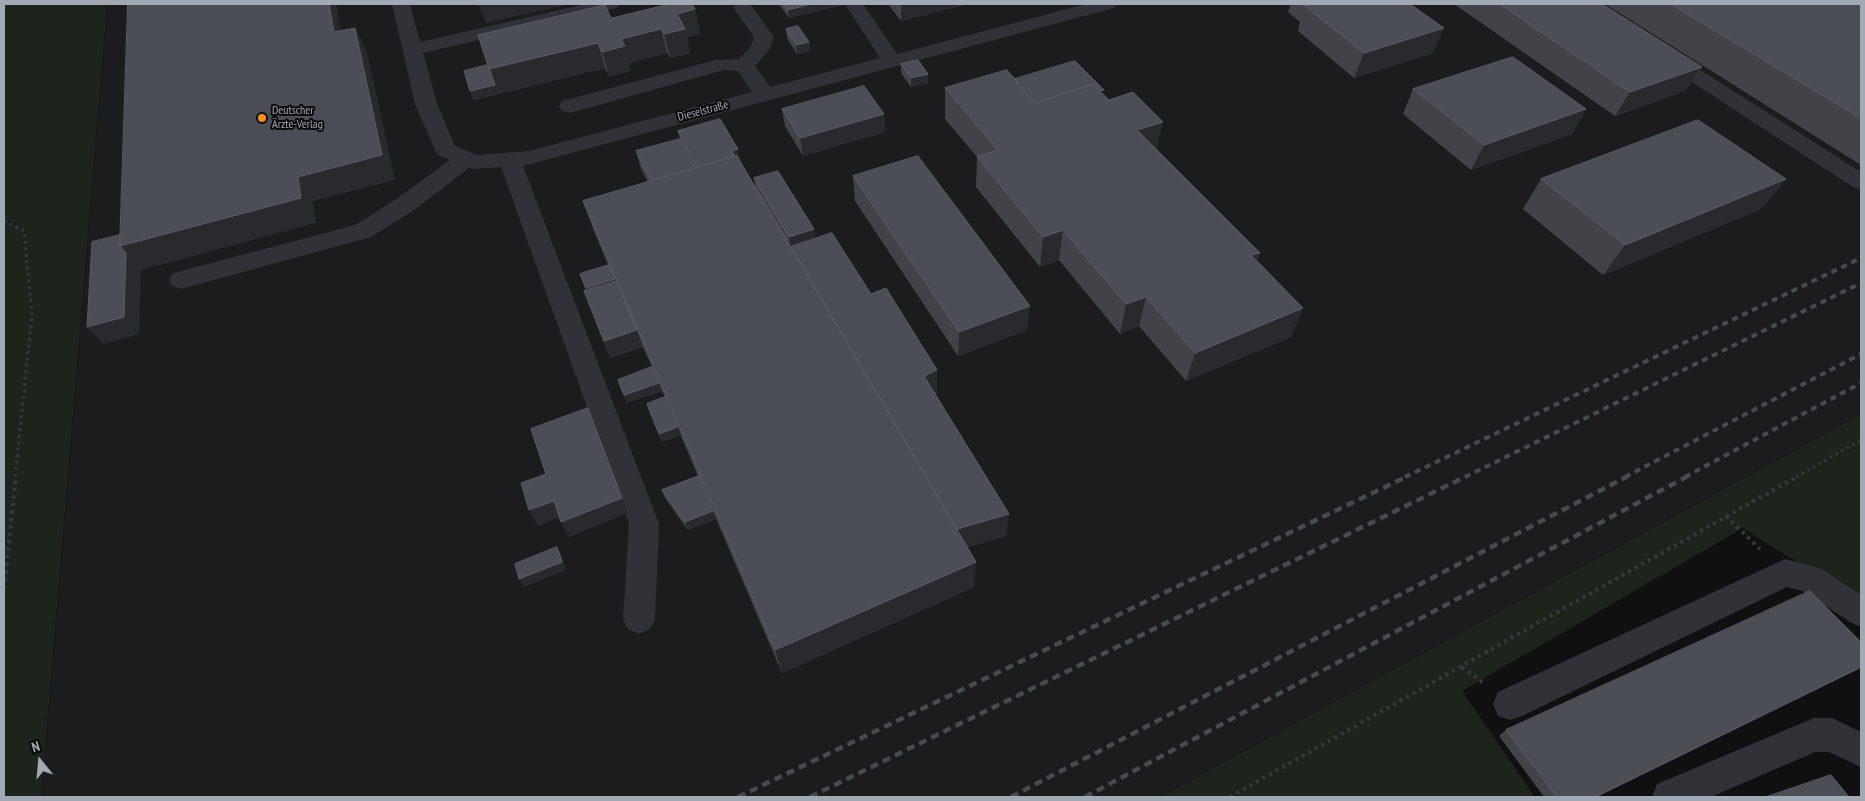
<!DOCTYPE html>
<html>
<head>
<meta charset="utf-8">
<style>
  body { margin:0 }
  #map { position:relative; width:1865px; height:801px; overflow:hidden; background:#101011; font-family:"PT Sans Narrow",sans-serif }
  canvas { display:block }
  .frame { position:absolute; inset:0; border:5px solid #a0a9b4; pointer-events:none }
  .north { position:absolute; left:15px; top:736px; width:50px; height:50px; -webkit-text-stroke:4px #0b0b0c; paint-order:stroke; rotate:343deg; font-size:14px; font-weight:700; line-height:20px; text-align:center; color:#a0a9b4 }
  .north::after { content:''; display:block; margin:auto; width:18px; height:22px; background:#a0a9b4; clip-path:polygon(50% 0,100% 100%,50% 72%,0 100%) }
</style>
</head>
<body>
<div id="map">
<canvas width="1865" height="801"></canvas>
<div class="frame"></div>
<div class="north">N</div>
</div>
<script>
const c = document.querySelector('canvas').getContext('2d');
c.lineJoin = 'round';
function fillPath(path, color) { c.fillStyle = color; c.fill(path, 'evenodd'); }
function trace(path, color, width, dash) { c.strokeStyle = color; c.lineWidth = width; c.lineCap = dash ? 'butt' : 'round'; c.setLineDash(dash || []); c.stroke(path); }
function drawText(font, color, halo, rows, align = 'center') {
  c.font = font + ' "PT Sans Narrow",sans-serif'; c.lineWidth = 4; c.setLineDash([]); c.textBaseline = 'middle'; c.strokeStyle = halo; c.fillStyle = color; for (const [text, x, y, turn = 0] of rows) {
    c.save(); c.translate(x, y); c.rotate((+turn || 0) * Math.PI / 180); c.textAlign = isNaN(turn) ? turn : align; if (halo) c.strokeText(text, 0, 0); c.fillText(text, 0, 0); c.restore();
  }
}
fillPath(new Path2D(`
  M107 4H1861V414L1160 797H41Z`), '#1c1c1e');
fillPath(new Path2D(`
  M4 4H107L41 797H4Z
  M1861 414V603L1743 528 1462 691 1535 797H1160Z`), '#1c241c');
trace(new Path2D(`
  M4 221 24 231 32 315 15 477
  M1796 477 1861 440`), '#363a3e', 3, [2.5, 4]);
trace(new Path2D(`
  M1726 516 1760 549
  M4 588 16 476
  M1462 667 1483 683
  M1230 797 1798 476`), '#363a3e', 4, [3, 4.5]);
fillPath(new Path2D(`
  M392 4H410L420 42 586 4H620L617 8 423 53 437 104 455 146 477 155 529 151 752 92 738 71 724 70 570 113 562 111 559 106 562 101 716 60 739 59 750 48 754 37 733 7 736 4H750L774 37 769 50 755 66 770 87 880 58 845 4H863L897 54 1086 4H1117L1114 8 523 166 659 524 655 619 650 629 639 634 628 629 623 619 629 524 501 167 475 169 469 168 414 210 371 237 181 289 172 286 169 280 172 274 181 271 355 225 398 198 450 160 438 155 435 150 415 104Z
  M1665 50 1672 52 1861 172V189L1853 187 1658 60 1655 56 1658 52Z
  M1785 559 1822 569 1861 595V627L1850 622 1803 591 1787 587 1522 716 1510 720 1498 716 1493 704 1498 692Z
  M1814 718H1832L1861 732V767L1829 752H1815L1711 797H1652L1657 784Z`), '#313237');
trace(new Path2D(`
  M1405 477 1861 258
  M1465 477 1861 283
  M1625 477 1861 354
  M1685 477 1861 383`), '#474b50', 4, [6, 5]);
trace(new Path2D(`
  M738 797 1408 476
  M810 797 1467 476
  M1011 797 1628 476
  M1085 797 1688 476`), '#474b50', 4.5, [8, 5.5]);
fillPath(new Path2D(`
  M779 4H847L789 18Z
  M888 4H968L901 21Z
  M1291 4H1410L1433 53 1354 78 1298 31 1300 22 1288 12Z
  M1454 4H1602L1702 67 1685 91 1615 116Z
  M1605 4H1861V165Z
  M695 9 700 34 687 37 690 53 670 58 667 53 629 63 631 71 609 76 605 68 474 100 470 91 488 65 611 18Z
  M786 29 809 42 810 51 797 54 787 38Z
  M901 64 928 74V83L911 87 901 73Z
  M1015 79 1103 94 1157 150 1260 253 1257 261 1303 308 1291 337 1186 381 1139 326 1120 334 1059 260 1040 267 976 187 977 157 945 119V88Z
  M1413 89 1586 109 1572 134 1471 170 1403 114Z
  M782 109 884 114 885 132 803 156 785 126Z
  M678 131 740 162 756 189 754 178 814 229 815 239 871 294 937 393 935 394 1006 536 967 547 974 587 782 673 714 514 716 519 688 530 665 498 662 490 698 476 680 434 681 435 662 442 650 412 665 397 661 389 662 391 627 403 618 380 652 367 643 347 610 358 584 291H586L580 274 608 265 594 231 583 201 648 182 641 169 636 151 680 139Z
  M853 176 1027 330 958 356 855 201Z
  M1541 179H1786L1761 209 1603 275 1523 209Z
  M1861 668 1597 797H1544L1499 736 1506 730Z`), '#414348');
fillPath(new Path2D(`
  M329 4H336L346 57 334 32Z
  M478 4H570L486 23Z
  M811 4H847L789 18 788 10Z
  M901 4H968L901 21Z
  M695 9 700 34 687 37 690 53 670 58 664 34 677 14Z
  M355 28 367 52 395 180 313 201 316 223 141 270 139 334 103 344 87 327 120 246 298 177Z
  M1444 28 1433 53 1354 78 1364 53Z
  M661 29 667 53 629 63 631 71 609 76 602 52 621 39Z
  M809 42 810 51 797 54 796 45Z
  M598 43 605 68 474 100 470 91 489 69Z
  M1702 67 1685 91 1615 116 1630 92Z
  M928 74V83L911 87V78Z
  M1586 109 1572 134 1471 170 1484 145Z
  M884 114 885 132 803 156 800 138Z
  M1163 122 1156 152 1137 130Z
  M738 149 742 174 732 151Z
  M1786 179 1761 209 1603 275 1625 245Z
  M814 229 816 247 791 252 789 237Z
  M1063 230 1059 260 1040 267 1043 237Z
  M1260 253 1249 282 1251 255Z
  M615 279 618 288 589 297 586 288Z
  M1146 297 1139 326 1120 334 1126 304Z
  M1030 306 1027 330 958 356 959 332Z
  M1303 308 1291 337 1186 381 1195 353Z
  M637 330 643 347 610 358 604 341Z
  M937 370V393L924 399V376Z
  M659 383 662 391 627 403 624 395Z
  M588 408 596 425 628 513 569 537 561 522Z
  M678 427 681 435 662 442 659 434Z
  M554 501 563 516 538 526 529 510Z
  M713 511 716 519 688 530 685 522Z
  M1009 514 1006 536 953 551 954 530Z
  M557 547 562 555 566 570 524 587 519 579Z
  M976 562 974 587 782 673 775 650Z
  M1861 667V668L1597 797H1595Z`), '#292a2d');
const building = new Path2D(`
  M128 4H329L334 32 355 28 382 155 298 177 301 198 120 246Z
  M670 4H692L695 9 677 14 685 29 664 34 661 29 621 39 625 46 602 52 598 43 489 69 478 35 605 5 611 18Z
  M784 4H811L788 10Z
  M1314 4H1410L1444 28 1364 53 1305 6Z
  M1500 4H1602L1702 67 1630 92Z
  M1671 4H1861V118Z
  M798 26 809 42 796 45 786 29Z
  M1513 57 1586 109 1484 145 1413 89Z
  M918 60 928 74 911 78 901 64Z
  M1075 61 1104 90 1100 91 1093 84 1035 103 1018 85V83L1015 79Z
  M488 65 495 85 470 91 464 71Z
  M1007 70 1018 83H1016L1035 103 1093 84 1109 100 1133 92 1163 122 1137 130 1260 253 1251 255 1303 308 1195 353 1146 297 1126 304 1063 230 1043 237 977 157 998 150 945 88Z
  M864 86 884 114 800 138 782 109Z
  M720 119 738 149 732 151 735 156 697 167 678 131Z
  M1698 120 1786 179 1625 245 1541 179Z
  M680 139 695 168 651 181 636 151Z
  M737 156 976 562 775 650 583 201Z
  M918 156 1030 306 959 332 853 176Z
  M778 171 814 229 789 237 754 178Z
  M832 233 871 294 886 288 937 370 924 376 1009 514 957 529 791 247Z
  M120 235V246L126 253 124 317 87 327 92 242Z
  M609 265 615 279 586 288 580 274Z
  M617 281 637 330 604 341 584 291Z
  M652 367 659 383 624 395 618 380Z
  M665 397 678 427 659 434 647 404Z
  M588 408 622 498 561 522 554 501 529 510 521 483 546 474 531 429Z
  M699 476 713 511 685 522 662 490Z
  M557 547 562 562 519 579 515 564Z
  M1810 591 1861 642V667L1595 797H1557L1506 730Z
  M1831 775 1849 797H1766Z`);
fillPath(building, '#4b4e54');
trace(building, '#595c63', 1);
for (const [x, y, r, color] of [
  [262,118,5,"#ff901a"]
]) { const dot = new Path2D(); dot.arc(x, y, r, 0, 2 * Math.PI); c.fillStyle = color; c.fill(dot); trace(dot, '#0b0b0c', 2); }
drawText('12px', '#a0a9b4', '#0b0b0c', [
  ["Deutscher",272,111],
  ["Ärzte-Verlag",272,125]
], 'left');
drawText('12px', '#a0a9b4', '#0b0b0c', [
  ["Dieselstraße",703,111,-15]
]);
</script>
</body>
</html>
